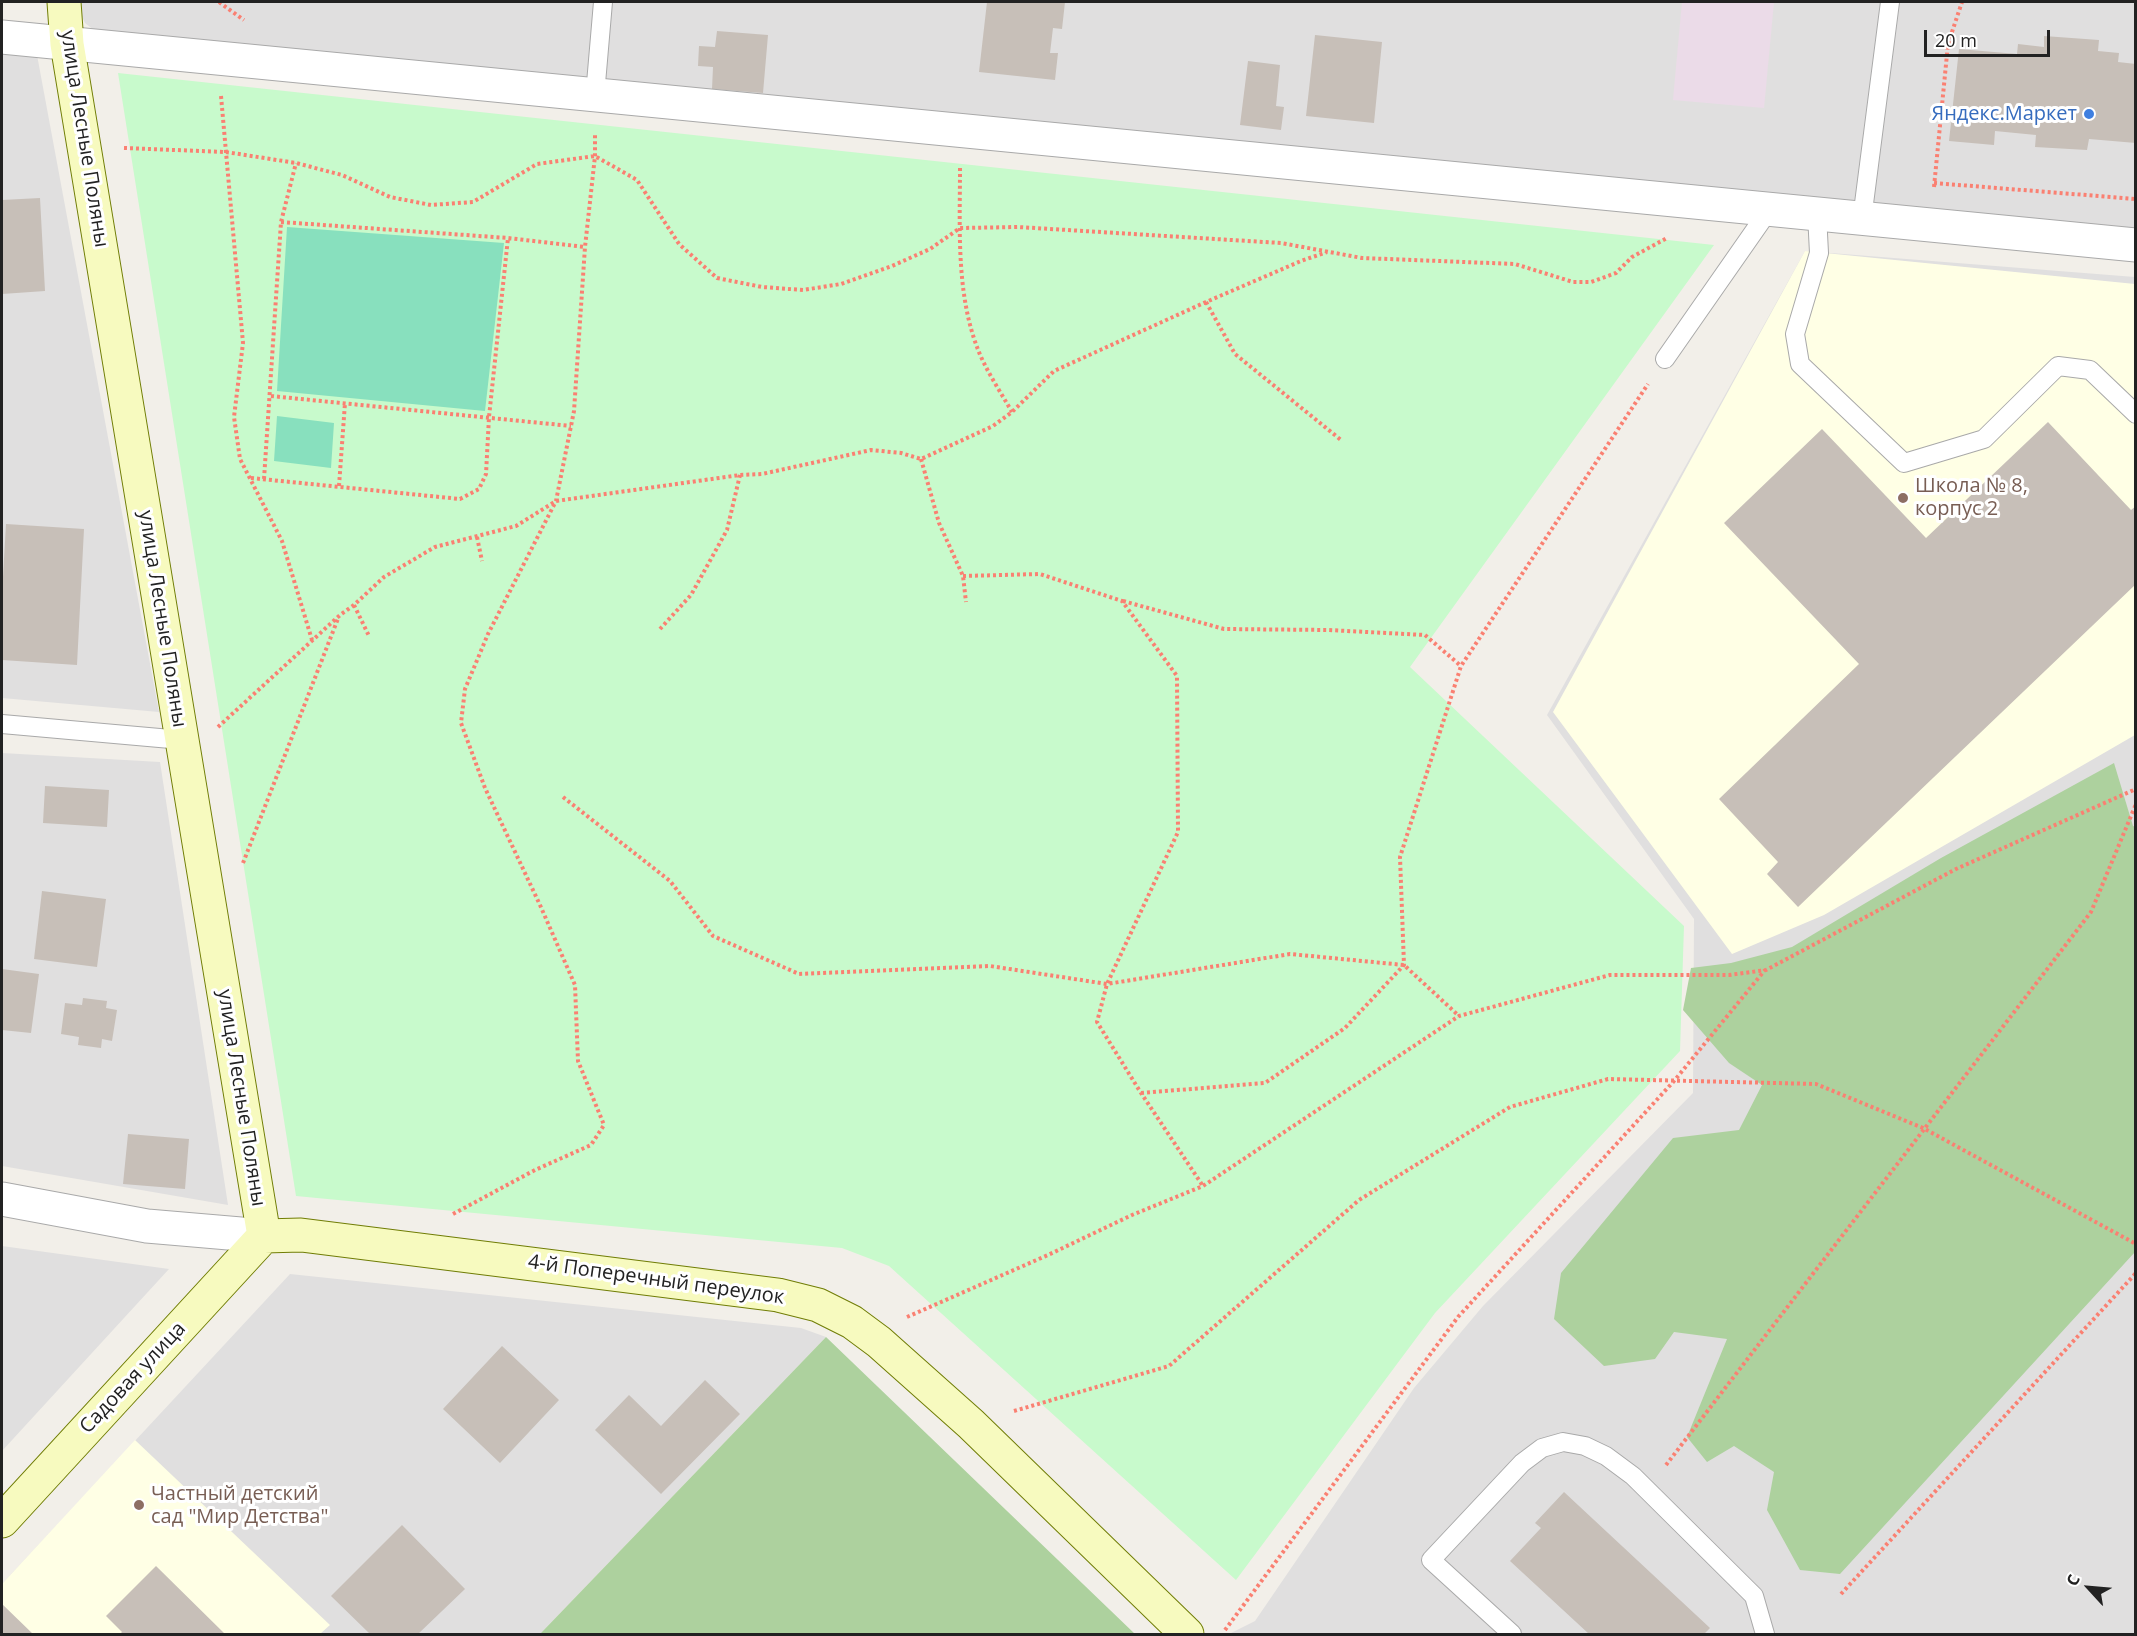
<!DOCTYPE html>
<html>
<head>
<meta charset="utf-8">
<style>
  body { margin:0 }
  #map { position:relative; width:2137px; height:1636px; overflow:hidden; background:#f2efe9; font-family:"Open Sans",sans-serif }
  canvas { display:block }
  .frame { position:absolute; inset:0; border:3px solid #222; pointer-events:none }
  .north { position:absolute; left:2059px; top:1558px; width:60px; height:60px; -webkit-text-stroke:4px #fff; paint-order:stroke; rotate:296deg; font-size:16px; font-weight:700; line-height:24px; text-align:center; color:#222 }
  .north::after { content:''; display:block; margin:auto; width:21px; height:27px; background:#222; clip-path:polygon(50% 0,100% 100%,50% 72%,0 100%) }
  .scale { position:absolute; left:1924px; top:30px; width:126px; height:27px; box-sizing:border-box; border:3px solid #222; border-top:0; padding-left:8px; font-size:18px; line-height:21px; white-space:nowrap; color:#222; -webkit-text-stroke:4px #fff; paint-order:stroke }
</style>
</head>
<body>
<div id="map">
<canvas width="2137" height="1636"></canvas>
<div class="frame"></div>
<div class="north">С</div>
<div class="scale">20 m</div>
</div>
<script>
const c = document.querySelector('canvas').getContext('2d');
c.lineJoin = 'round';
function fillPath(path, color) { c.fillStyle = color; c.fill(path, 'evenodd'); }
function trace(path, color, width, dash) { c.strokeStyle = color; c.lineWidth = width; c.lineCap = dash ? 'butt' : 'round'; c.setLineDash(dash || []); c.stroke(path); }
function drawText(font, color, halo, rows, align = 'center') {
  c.font = font + ' "Open Sans",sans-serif'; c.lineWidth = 6; c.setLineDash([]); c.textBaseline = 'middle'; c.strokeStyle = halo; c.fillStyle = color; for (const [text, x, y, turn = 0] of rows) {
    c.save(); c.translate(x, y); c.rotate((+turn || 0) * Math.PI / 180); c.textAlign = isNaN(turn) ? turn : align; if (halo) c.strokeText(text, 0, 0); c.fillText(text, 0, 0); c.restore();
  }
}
fillPath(new Path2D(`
  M78 2H2135V232L95 31 85 23 79 10Z
  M2 52 37 55 159 712 2 698Z
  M1805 251 2135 277V1634H1229L1255 1621 1414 1388 1483 1306 1693 1093 1694 919 1547 715Z
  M2 753 160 762 228 1205 2 1166Z
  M2 1246 169 1269 2 1451Z
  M290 1274 801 1328 826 1337 540 1634H2V1584Z`), '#e0dfdf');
fillPath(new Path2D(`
  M1682 2H1774L1764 108 1673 100Z`), '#ebdbe8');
fillPath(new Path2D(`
  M1805 251 2135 284V735L1824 915 1732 954 1553 712Z
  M135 1440 330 1625 320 1634H2V1584Z`), '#ffffe5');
fillPath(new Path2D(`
  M2114 763 2133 826 2136 827 2135 1252 1840 1574 1800 1570 1767 1510 1774 1472 1734 1446 1707 1462 1687 1437 1727 1339 1674 1332 1655 1359 1604 1366 1554 1319 1561 1273 1673 1138 1739 1130 1762 1085 1729 1063 1683 1010 1691 968 1731 963 1792 947 1941 858Z
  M826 1337 1135 1634H540Z`), '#add19e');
fillPath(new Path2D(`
  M118 73 1714 245 1410 667 1684 926 1680 1051 1435 1313 1236 1580 889 1266 842 1248 296 1196Z`), '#c8facc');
fillPath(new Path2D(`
  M287 227 504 243 485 411 277 391Z
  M277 416 334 423 331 468 274 461Z`), '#88e0be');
fillPath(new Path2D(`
  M987 2H1065L1062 29 1053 28 1050 53H1058L1055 80 979 72Z
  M717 31 768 35 763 93 712 89 713 67 698 66 699 46 715 47Z
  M1315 35 1382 42 1374 123 1306 116Z
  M2044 36 2099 40 2098 51 2119 53 2118 62 2136 64V143L2089 139 2087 150 2035 147 2036 135 1995 131 1994 145 1949 141 1959 49 2017 54 2018 44 2044 47Z
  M1248 61 1280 65 1276 106 1284 107 1281 130 1240 125Z
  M40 198 45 291 2 294V200Z
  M2048 422 2131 510 2136 506V584L1798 907 1767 874 1778 862 1719 799 1859 664 1724 523 1822 429 1926 538Z
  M6 524 84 529 77 665 2 660V594Z
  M45 786 109 790 107 827 43 823Z
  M42 891 106 899 97 967 34 959Z
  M2 969 39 974 31 1033 2 1030Z
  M83 998 107 1001 106 1008 117 1010 112 1041 102 1039 101 1048 78 1045 79 1037 61 1034 65 1003 82 1005Z
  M128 1134 189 1139 185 1189 123 1184Z
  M502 1346 559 1400 500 1463 443 1409Z
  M705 1380 740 1414 661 1494 595 1430 629 1395 661 1426Z
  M1564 1492 1710 1628 1704 1634H1589L1510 1561 1541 1528 1535 1523Z
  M402 1525 465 1589 418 1634H370L331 1596Z
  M156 1566 225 1634H120L122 1632 106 1616Z
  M2 1604 33 1634H2Z`), '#c7bfb8');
const lane = new Path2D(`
  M595 95 603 2
  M1817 214 1819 253 1795 334 1800 364 1904 463 1984 439 2058 366 2090 370 2136 414
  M1862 219 1890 2
  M1665 359 1769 210
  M2 724 182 740
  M1512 1634 1431 1560 1522 1463 1542 1448 1563 1442 1585 1446 1606 1456 1633 1476 1754 1596 1765 1634`);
const street = new Path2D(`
  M2 37 2136 245
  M2 1199 147 1226 264 1236`);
const secondary = new Path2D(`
  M64 2 67 44 264 1236
  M264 1236 301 1235 778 1295 818 1305 852 1322 879 1342 971 1424 1187 1634
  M2 1521 264 1236`);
trace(lane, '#a9a9a9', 20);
trace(street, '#a9a9a9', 35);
trace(secondary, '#707d05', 35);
trace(new Path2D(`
  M219 2 244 20
  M221 96 243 343 234 417 240 459 282 541 312 640
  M124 148 226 152 296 163 342 175 390 197 431 205 473 202 537 164 595 156 637 180 679 244 717 278 762 287 803 290 841 284 892 266 930 249 960 228 1018 227 1281 243 1362 258 1515 264 1573 282H1591L1616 273 1632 257 1667 238
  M960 168C960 227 956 291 977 347 985 369 1000 391 1012 412
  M1934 183 2136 199
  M1934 187 1948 44 1962 2
  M281 222 508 238 585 247
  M1206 302 1235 354 1341 440
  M271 396 571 426
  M921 459 939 523 963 576 966 602
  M251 478 460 499 479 489 486 474 489 417 508 238
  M264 479 281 222 296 163
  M339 486 345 403
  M477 537 482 561
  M963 576 1040 574 1122 601 1177 676 1178 832 1107 984 1097 1022 1141 1093 1203 1186
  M1123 601 1224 629 1328 630 1425 635 1461 666
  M354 605 369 636
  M660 629 691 595 727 530 740 475
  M218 727 340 615 354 605 384 577 435 547 516 526 556 501 740 475 762 474 871 450 901 453 921 459 993 426 1012 412 1054 371 1206 302 1301 261 1327 252
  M563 797 670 881 713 936 799 974 990 966 1107 984 1290 954 1404 965 1459 1016
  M243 863 339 616
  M1141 1093 1265 1083 1345 1028 1404 965 1400 857 1461 666 1648 384
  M453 1214 535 1170 591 1145 604 1125 578 1061 575 985 540 905 485 788 461 723 465 689 488 634 556 501 574 411 585 247 595 156V134
  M907 1317 1048 1255 1132 1215 1203 1186 1459 1016 1610 975H1729L1766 970 1956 869 2136 789
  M1014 1411 1169 1366 1359 1200 1510 1107 1608 1079 1816 1084 1923 1128 2136 1244
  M1666 1465 2091 912 2136 804
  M1841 1594 2136 1273
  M1225 1630 1458 1317 1674 1081 1765 970`), '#fa8072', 4, [3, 3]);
trace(lane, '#fff', 18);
trace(street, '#fff', 33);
trace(secondary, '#f7fabf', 33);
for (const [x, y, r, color] of [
  [2089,114,6,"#3f7fe0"],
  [1903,498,6,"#8d6e63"],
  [139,1505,6,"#8d6e63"]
]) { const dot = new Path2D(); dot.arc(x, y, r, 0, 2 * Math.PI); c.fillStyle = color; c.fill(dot); trace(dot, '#fff', 2); }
drawText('20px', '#366cbe', '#fff', [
  ["Яндекс.Маркет",2077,114]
], 'right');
drawText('20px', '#222', '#fff', [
  ["улица Лесные Поляны",84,139,81],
  ["улица Лесные Поляны",162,619,81],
  ["улица Лесные Поляны",241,1098,81],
  ["4-й Поперечный переулок",656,1280,8],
  ["Садовая улица",133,1378,-47]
]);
drawText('20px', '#785e54', '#fff', [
  ["Школа № 8,",1915,486],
  ["корпус 2",1915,509],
  ["Частный детский",151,1494],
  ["сад \"Мир Детства\"",151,1517]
], 'left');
</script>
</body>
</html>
